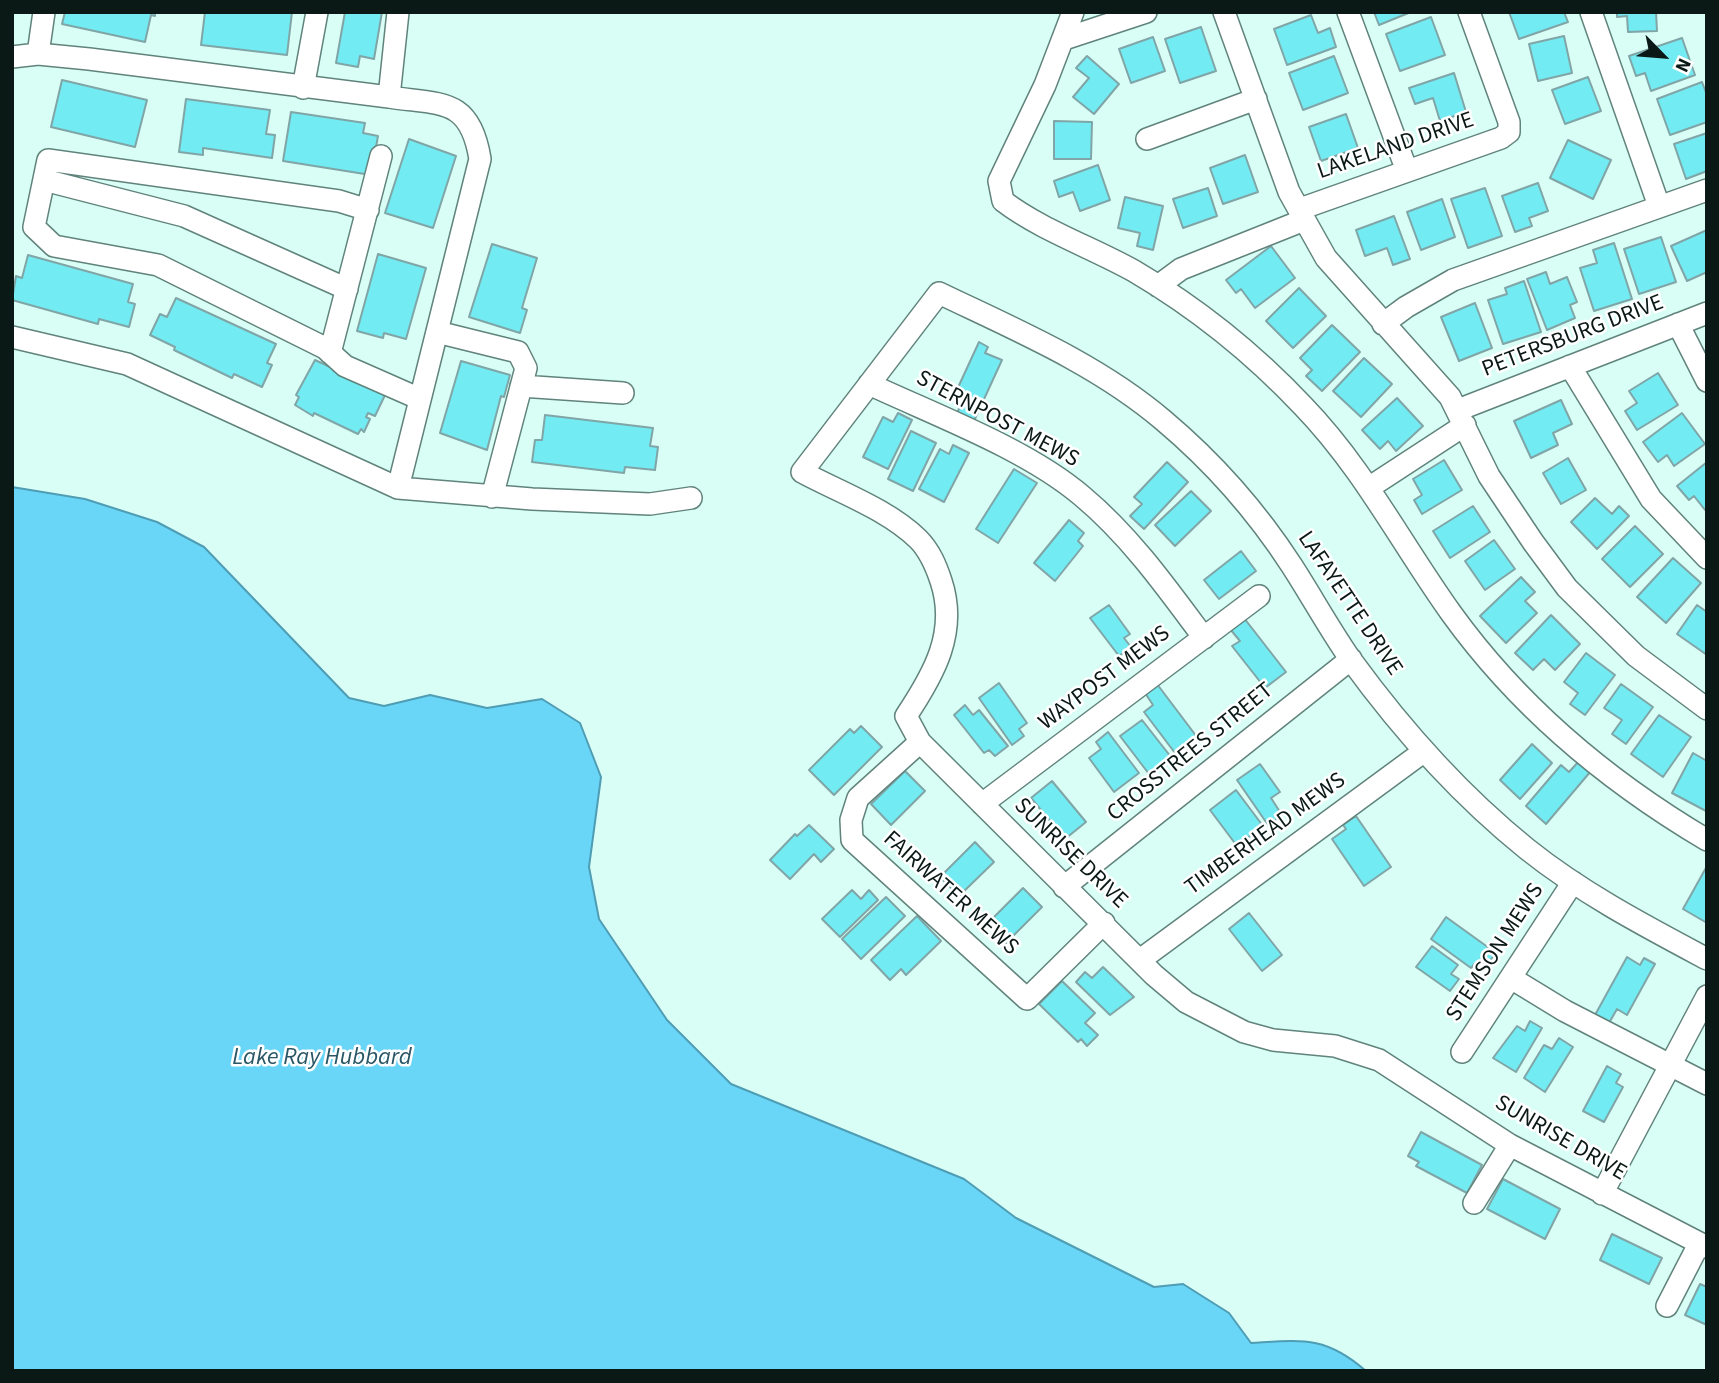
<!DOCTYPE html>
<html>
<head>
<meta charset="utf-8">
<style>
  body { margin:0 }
  #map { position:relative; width:1719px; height:1383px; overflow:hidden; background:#d9fef6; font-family:"Source Sans 3",sans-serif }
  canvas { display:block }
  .frame { position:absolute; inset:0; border:14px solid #0b1916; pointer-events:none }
  .north { position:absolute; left:1628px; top:21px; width:70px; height:70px; -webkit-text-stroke:5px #fff; paint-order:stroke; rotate:115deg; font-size:19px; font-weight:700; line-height:28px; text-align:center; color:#0b1916 }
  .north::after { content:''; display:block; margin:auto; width:24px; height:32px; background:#0b1916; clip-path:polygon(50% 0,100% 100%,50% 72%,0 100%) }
</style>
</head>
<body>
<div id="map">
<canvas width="1719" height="1383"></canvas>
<div class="frame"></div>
<div class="north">N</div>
</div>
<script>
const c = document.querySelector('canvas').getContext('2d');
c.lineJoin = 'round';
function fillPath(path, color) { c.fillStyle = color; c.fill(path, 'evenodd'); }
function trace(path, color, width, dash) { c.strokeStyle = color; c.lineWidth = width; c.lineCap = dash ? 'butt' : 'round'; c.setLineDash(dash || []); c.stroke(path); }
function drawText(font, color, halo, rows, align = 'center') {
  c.font = font + ' "Source Sans 3",sans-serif'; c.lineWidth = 5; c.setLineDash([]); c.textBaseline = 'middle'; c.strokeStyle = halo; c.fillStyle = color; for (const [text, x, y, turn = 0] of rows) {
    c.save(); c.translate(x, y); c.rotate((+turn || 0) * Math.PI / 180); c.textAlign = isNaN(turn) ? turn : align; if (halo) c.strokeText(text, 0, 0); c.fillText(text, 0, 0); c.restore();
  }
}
const water = new Path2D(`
  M12 487 85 499 157 522 204 547 349 698 384 706 430 695 487 708 542 699 580 723 601 777 589 867 599 919 667 1020 731 1084 964 1179 1016 1218 1154 1287 1183 1284 1229 1313 1251 1343C1301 1340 1325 1335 1366 1371H12Z`);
fillPath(water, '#6ad6f7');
trace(water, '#4e9db4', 2);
const building = new Path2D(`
  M65 12H155V16L151 15 145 42 62 24Z
  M205 12H292L287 55 201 45Z
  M345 12H382L374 59 360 56 358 67 336 63Z
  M1374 12H1411L1379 25Z
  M1509 12H1564L1568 22 1519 39Z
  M1617 12H1656L1657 31 1628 32 1627 16 1617 17Z
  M1311 15 1318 33 1330 28 1336 47 1287 65 1274 29Z
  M1431 17 1445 55 1400 71 1386 34Z
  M1201 27 1216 71 1180 83 1165 39Z
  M1564 36 1572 73 1538 81 1529 44Z
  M1153 37 1165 71 1131 83 1119 49Z
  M1682 38 1695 75 1651 91 1645 73 1636 76 1629 56Z
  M1087 56 1119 84 1094 114 1073 97 1089 78 1076 68Z
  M1334 56 1348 93 1303 110 1289 73Z
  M1454 73 1466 112 1440 121 1433 98 1415 104 1409 88Z
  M1588 77 1601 111 1565 124 1552 90Z
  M62 80 147 100 135 147 51 127Z
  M1702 82 1707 95V122L1670 135 1657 99Z
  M186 99 270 110 266 134 275 135 272 158 203 148V155L179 152Z
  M291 112 365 123 363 133 378 136 371 175 283 161Z
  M1346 114 1358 148 1321 161 1309 127Z
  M1054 121 1092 122 1091 159H1054Z
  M1707 133V171L1686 179 1674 144Z
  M409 139 456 156 433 228 385 213Z
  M1568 140 1611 160 1593 199 1550 178Z
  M1245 155 1258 192 1223 204 1210 168Z
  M1098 165 1110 200 1080 211 1073 192 1059 197 1054 181Z
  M1538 183 1548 211 1529 218 1532 226 1515 232 1502 196Z
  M1208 188 1217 216 1183 228 1173 199Z
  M1485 188 1502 236 1468 248 1451 199Z
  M1125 197 1163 206 1153 250 1137 246 1140 233 1118 228Z
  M1442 199 1455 237 1421 250 1407 212Z
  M1394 216 1410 259 1393 265 1387 248 1365 256 1356 230Z
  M1707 230V272L1687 281 1671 246Z
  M1661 237 1676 282 1639 294 1624 249Z
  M1614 243 1632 299 1594 311 1580 268 1597 263 1593 250Z
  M492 244 537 258 522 308 527 310 520 333 469 317Z
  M1271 246 1295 278 1255 308 1241 289 1236 293 1226 280Z
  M378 254 426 268 406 339 384 333 383 338 357 331Z
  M28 255 133 284 128 302 135 304 129 327 99 319 98 324 12 300 16 276 22 278Z
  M1546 272 1550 284 1567 277 1577 302 1570 305 1575 318 1547 330 1527 279Z
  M1524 281 1541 332 1503 344 1488 300 1507 294 1505 288Z
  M1299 288 1326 316 1293 348 1266 321Z
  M176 298 276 344 267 363 272 365 262 387 234 374 232 378 174 350 175 347 150 335 160 314 167 317Z
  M1475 303 1492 348 1459 361 1441 317Z
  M1332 325 1360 352 1322 391 1306 376 1312 370 1300 358Z
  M979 342 988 347 985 353 1002 360 974 421 957 413 964 398 955 394Z
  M1364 358 1392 384 1361 417 1333 391Z
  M315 360 386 393 375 416 368 413 366 417 370 419 364 432 361 429 358 434 314 413 313 416 295 405 299 397 296 395Z
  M461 361 510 375 504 397 501 396 487 450 440 433Z
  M1658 373 1678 405 1637 430 1625 411 1637 403 1629 391Z
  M1397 398 1423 426 1396 451 1388 441 1380 449 1362 430Z
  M1561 400 1572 424 1553 433 1558 445 1531 458 1514 421Z
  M898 413 912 420 888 469 863 457 883 417 893 422Z
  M1682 413 1705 444 1674 466 1667 455 1658 462 1643 442Z
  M545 415 653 428 650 446 658 447 655 470 625 467 624 473 532 462 535 440H542Z
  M911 431 936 443 913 491 888 479Z
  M953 445 969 453 944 502 919 489 940 449 949 454Z
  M1568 458 1586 490 1561 504 1543 473Z
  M1444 460 1462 490 1422 514 1414 500 1422 495 1413 479Z
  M1167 462 1188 482 1144 529 1130 516 1142 504 1134 497Z
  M1707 462V509L1705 510 1694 496 1689 500 1677 486Z
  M1014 469 1037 483 998 543 976 529Z
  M1191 491 1211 511 1175 546 1155 525Z
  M1595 498 1612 514 1619 506 1629 516 1597 549 1571 522Z
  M1473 506 1490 532 1450 558 1433 531Z
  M1069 520 1084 533 1078 541 1083 546 1055 581 1034 563Z
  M1635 526 1663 554 1630 587 1602 559Z
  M1494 540 1515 569 1485 590 1465 561Z
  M1241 551 1256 571 1219 599 1204 580Z
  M1673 558 1701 583 1666 623 1637 597Z
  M1521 577 1535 592 1525 601 1537 613 1506 643 1480 616Z
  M1109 605 1130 634 1124 638 1131 647 1119 656 1090 618Z
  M1697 605 1707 612V655L1677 634Z
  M1551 615 1580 644 1555 670 1544 659 1533 670 1515 653Z
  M1244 618 1286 672 1265 688 1232 646 1240 641 1230 629Z
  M1586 653 1615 675 1585 715 1570 704 1578 693 1564 682Z
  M999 683 1027 723 1019 729 1024 736 1012 745 979 698Z
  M1157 684 1200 741 1178 757 1144 712 1153 705 1145 693Z
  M1621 684 1653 707 1626 744 1612 734 1622 720 1604 708Z
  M965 705 973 715 979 710 1008 746 995 756 989 750 984 753 954 715Z
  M1659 715 1691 737 1663 777 1631 754Z
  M1142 720 1171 757 1149 774 1120 736Z
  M861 726 882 747 834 795 809 770 850 729 854 733Z
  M1108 732 1139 773 1114 792 1089 758 1101 749 1096 742Z
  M1532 744 1552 763 1520 799 1500 780Z
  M1693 753 1707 761 1706 811 1672 793Z
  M1580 760 1591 771 1546 824 1526 806 1561 765 1569 772Z
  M1260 764 1280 792 1271 798 1282 815 1268 825 1237 780Z
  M905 771 925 791 891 825 871 804Z
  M1052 781 1086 822 1065 839 1031 798Z
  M1236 790 1263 826 1237 846 1210 810Z
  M1356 816 1391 867 1364 886 1332 839 1346 829 1343 825Z
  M809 825 834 849 821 862 814 854 790 879 770 860 795 834 797 836Z
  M975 842 994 862 959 896 940 877Z
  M1707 866V923L1683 909Z
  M1023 888 1042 907 1006 943 987 924Z
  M852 890 861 899 869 890 878 900 840 937 822 919Z
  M886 897 905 916 861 959 842 939Z
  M1249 913 1282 955 1262 971 1229 929Z
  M917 916 941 941 906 975 901 969 890 980 871 960Z
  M1446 917 1496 953 1484 968 1476 962 1471 968 1431 939Z
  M1432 946 1458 965 1451 974 1459 979 1450 991 1416 967Z
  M1627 957 1640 965 1644 958 1655 964 1627 1015 1617 1009 1609 1023 1595 1015Z
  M1103 967 1134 997 1110 1015 1076 982 1085 972 1092 978Z
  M1062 981 1095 1013 1085 1023 1098 1035 1087 1046 1081 1039 1078 1042 1039 1004Z
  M1530 1021 1542 1028 1516 1072 1493 1058 1517 1026 1525 1031Z
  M1559 1038 1573 1047 1545 1092 1524 1078 1544 1045 1552 1049Z
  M1607 1066 1621 1074 1616 1083 1623 1087 1604 1122 1583 1111Z
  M1421 1132 1482 1165 1467 1193 1416 1166 1419 1162 1408 1156Z
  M1503 1179 1560 1209 1545 1239 1487 1209Z
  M1612 1234 1662 1258 1649 1284 1600 1260Z
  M1700 1284 1707 1287V1325L1685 1315Z`);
fillPath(building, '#72ebf2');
trace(building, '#80a5a7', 2);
const minor = new Path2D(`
  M1073 12 1045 85 999 181 1003 201C1041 230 1091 247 1134 271 1197 308 1253 353 1303 406 1363 468 1401 543 1451 613 1518 706 1609 782 1707 840
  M1224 12 1289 192 1326 258 1450 397 1489 476 1533 542 1567 588 1636 656 1707 709
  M1348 12 1407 171
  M1591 12 1659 206
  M1064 39 1146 12
  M38 54 44 12
  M12 57 38 54 89 59 389 97 398 12
  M303 88 317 12
  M389 97C441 105 470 97 480 159L398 488
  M1147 139 1256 99
  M44 180 184 216 347 289
  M1300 209 1501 138 1509 132V122L1469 12
  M368 210 339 201 48 160 34 227 54 246 158 265 325 348 345 366 420 399
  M1158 286 1181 269 1304 220
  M1383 324 1406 307 1453 280 1707 190
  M1678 324 1707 381
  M437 332 518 352 526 368 492 497
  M12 337 127 364 398 488 532 499 650 504 691 498
  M330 353 381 156
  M1570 366 1651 499 1707 558
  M869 384C935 415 1027 449 1082 496 1130 536 1167 588 1204 638
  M521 386 623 393
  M1458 410 1707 313
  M1370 487 1465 425
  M920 742 858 798 851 820 852 840 1027 999 1104 923
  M982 804 1259 596
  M1064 887 1351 659
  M1707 959C1645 926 1582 893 1527 849 1460 795 1402 730 1351 660 1330 630 1312 597 1292 566 1257 512 1213 462 1163 420 1097 364 1016 330 939 293L802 472C839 492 887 509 918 539 930 551 936 566 941 581 958 632 934 674 906 716L920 742 1154 975 1186 1002 1244 1032 1273 1040 1335 1046 1379 1060 1510 1145 1707 1247
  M1140 960 1423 752
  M1511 978 1565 1011 1707 1084
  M1462 1052 1573 882
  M1602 1194 1707 996
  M1474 1203 1510 1145
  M1667 1306 1699 1244`);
trace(minor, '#60837b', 24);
trace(minor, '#fff', 21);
drawText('23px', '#0b1916', '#fff', [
  ["LAKELAND DRIVE",1396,147,-19],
  ["PETERSBURG DRIVE",1573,337,-21],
  ["STERNPOST MEWS",997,420,28],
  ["LAFAYETTE DRIVE",1349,604,56],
  ["WAYPOST MEWS",1105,679,-37],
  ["CROSSTREES STREET",1191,753,-39],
  ["TIMBERHEAD MEWS",1266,835,-36],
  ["SUNRISE DRIVE",1070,854,44],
  ["FAIRWATER MEWS",950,894,42],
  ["STEMSON MEWS",1496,953,-57],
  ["SUNRISE DRIVE",1560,1139,30]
]);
drawText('italic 24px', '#295765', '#fff', [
  ["Lake Ray Hubbard",322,1059]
]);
</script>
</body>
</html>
